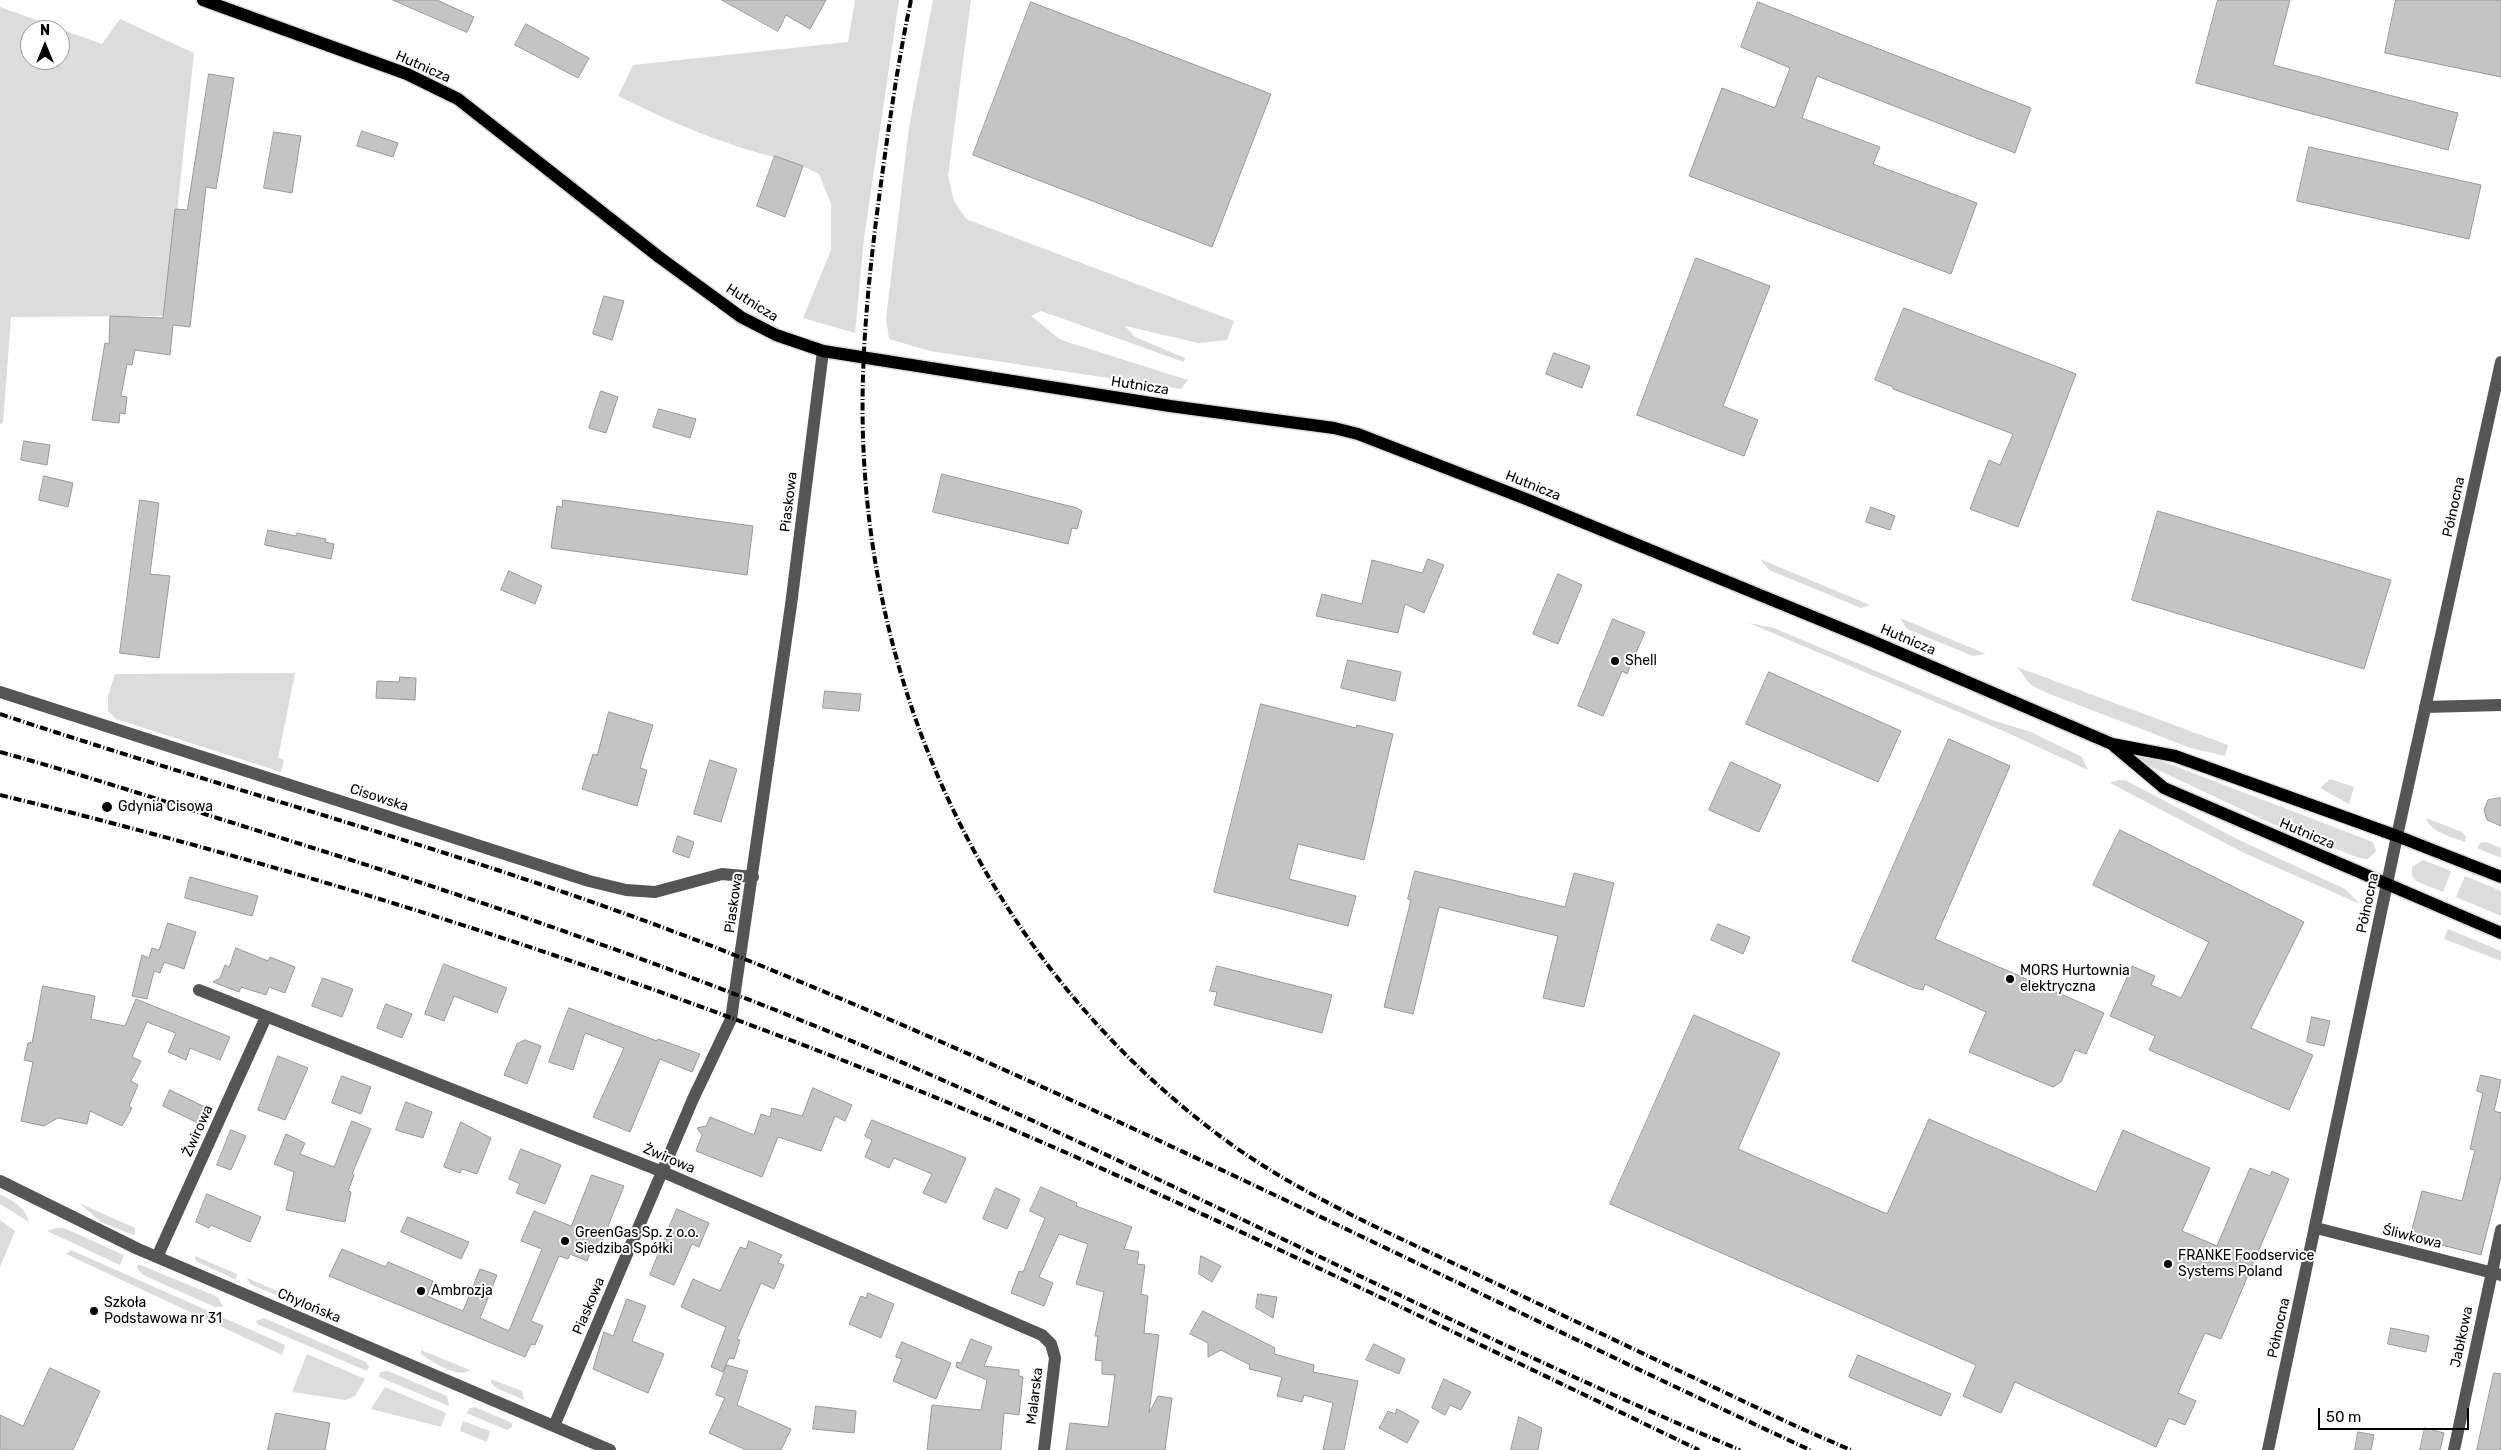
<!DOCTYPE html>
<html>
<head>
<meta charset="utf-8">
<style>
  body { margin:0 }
  #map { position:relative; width:2501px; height:1450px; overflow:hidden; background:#fff; font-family:Rubik,sans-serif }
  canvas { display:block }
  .north { position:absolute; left:20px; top:20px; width:50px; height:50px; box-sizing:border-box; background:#fff; border:1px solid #999; border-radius:50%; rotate:0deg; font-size:14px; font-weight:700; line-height:20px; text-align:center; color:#000 }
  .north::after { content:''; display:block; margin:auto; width:18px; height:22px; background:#000; clip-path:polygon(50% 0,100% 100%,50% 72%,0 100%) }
  .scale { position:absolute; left:2318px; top:1408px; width:151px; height:22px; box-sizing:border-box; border:2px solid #000; border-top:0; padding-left:6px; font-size:15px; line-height:18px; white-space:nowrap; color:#000; -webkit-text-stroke:4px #fff; paint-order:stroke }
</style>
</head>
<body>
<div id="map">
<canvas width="2501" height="1450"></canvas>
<div class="north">N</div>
<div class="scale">50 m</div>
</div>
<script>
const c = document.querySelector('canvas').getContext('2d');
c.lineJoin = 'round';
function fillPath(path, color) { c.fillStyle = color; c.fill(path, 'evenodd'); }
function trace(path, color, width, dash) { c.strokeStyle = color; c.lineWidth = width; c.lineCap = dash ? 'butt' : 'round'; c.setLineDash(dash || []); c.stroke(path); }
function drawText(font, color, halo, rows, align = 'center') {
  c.font = font + ' Rubik,sans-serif'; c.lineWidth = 4; c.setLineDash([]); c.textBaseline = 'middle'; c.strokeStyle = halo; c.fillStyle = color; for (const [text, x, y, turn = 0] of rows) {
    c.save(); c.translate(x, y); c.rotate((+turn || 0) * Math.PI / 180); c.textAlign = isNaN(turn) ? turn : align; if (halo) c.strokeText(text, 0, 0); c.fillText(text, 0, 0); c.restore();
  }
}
fillPath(new Path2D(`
  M855 0H899L864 238 855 333 803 318 831 250V204L819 174C793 160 766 156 739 147 697 133 658 116 618 96L633 65 848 42Z
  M933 0H971L948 176 954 201 966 219 1234 321 1227 340 1198 343 1125 326 1135 337 1185 358 1184 362 1041 311 1031 316 1061 340 1188 380 1181 389 930 351 889 339 886 319 909 127Z
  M0 7 102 44 120 19 194 53 166 316 11 317 3 423 0 424ZM30 30H60V60H30Z
  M1760 559 1870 605 1861 608 1769 570Z
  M1900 618 1986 654 1973 656 1907 629Z
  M1749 623 1774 628 1992 720 2031 732 2082 757 2088 770 2008 733Z
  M2017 667 2228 745 2225 756 2191 748 2047 693 2031 685Z
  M295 673 278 758 284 760 281 772 116 719 108 711V696L115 674Z
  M2130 749 2373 842 2376 851 2368 859 2359 858 2275 825 2126 755Z
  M2330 779 2354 787 2349 804 2320 788Z
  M2119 780H2125L2237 839 2345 889 2360 904 2244 853 2110 783Z
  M2426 818 2462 832 2466 837 2465 842C2452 837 2431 833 2426 818Z
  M2486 842 2501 848V858L2477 848 2480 843Z
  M2423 860 2451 871 2443 892 2416 881 2412 875V867Z
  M2465 876 2501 891V916L2456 897Z
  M2448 929 2501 951V961L2444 939Z
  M0 1194C12 1201 26 1207 29 1222L0 1204Z
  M79 1203 135 1228V1232L133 1235 101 1222Z
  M0 1220 15 1231 0 1267Z
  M56 1228H64L124 1255 120 1265 47 1231Z
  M71 1250 285 1345 282 1355 66 1254Z
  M195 1256 237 1274 236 1280 196 1261Z
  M138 1264 218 1297 223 1307H215L143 1275 137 1268Z
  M247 1278 303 1302 300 1305 250 1284Z
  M264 1318 366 1362 369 1367 367 1371 257 1324 256 1321Z
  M421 1350 470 1370C458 1379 432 1362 421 1354Z
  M307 1354 365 1379 355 1396 345 1400 292 1392Z
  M388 1371 447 1396 449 1406 379 1377 380 1372Z
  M491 1379 522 1391 524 1400 496 1388 491 1383Z
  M385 1387 446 1413 441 1427 371 1409Z
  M475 1407 512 1423V1427L507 1430 466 1413 470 1408Z
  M463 1421 490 1431 487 1442 460 1431Z`), '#dcdcdc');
const building = new Path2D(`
  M393 0H437L474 17 467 32Z
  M722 0H826L810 29 786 15 778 31Z
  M2218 0H2290L2273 65 2458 113 2448 150 2196 83Z
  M2396 0H2501V77L2385 53Z
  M1031 2 1271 94 1212 247 973 155Z
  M1758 2 2031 108 2015 153 1817 76 1802 118 1880 147 1873 164 1977 203 1951 274 1689 176 1722 88 1775 108 1790 68 1741 47Z
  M526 24 589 58 578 78 515 45Z
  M209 74 234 78 216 189 206 187 190 327 173 325 170 355 135 350 132 365 127 364 121 396 127 397 125 414 120 413 119 423 92 420 105 343 109 344 110 316 163 318 175 209 187 210Z
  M362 131 398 143 393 157 357 146Z
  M274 132 301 136 292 193 264 188Z
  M2309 147 2481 185 2469 239 2297 201Z
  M775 156 803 166 785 217 757 206Z
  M1696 258 1770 286 1723 406 1758 420 1744 456 1637 415Z
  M604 296 624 301 612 340 593 334Z
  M1904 308 2076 374 2018 527 1970 509 1989 460 2000 465 2013 434 1893 389V387L1875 380Z
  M1554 353 1590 366 1582 388 1546 374Z
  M601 391 618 397 606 433 589 428Z
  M659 409 696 419 690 438 653 427Z
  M24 441 50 445 47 465 21 460Z
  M942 474 1077 508 1082 511 1077 529 1072 528 1068 544 933 512Z
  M44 476 73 483 68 507 39 500Z
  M140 500 159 503 150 574 170 576 159 658 120 653Z
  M563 500 753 526 747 575 551 548 557 506 562 507Z
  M1871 507 1895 516 1890 530 1866 522Z
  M2158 511 2391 580 2364 669 2132 600Z
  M268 530 296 536 297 533 326 539 325 542 334 544 331 559 265 545Z
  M1428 559 1444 565 1424 613 1405 604 1398 633 1316 616 1322 594 1362 604 1372 560 1422 573Z
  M509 571 542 586 535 604 501 590Z
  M1558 574 1582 585 1558 644 1533 634Z
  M1613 619 1645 632 1627 674 1622 671 1603 716 1578 706Z
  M1348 660 1401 672 1395 701 1341 688Z
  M1769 672 1901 731 1878 782 1746 724Z
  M400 677 416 678 415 700 376 698 377 681 399 682Z
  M825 691 861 694 859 711 823 708Z
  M1261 704 1356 728 1357 725 1393 734 1364 860 1298 844 1289 879 1356 896 1348 926 1214 892Z
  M609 712 653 725 640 768 647 770 637 806 582 789 593 754 597 755Z
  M1949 739 2010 766 1935 939 2104 1013 2086 1054 2075 1050 2061 1082 2053 1087 1969 1052 1986 1012 1925 984 1923 990 1914 988 1852 961Z
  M710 760 737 769 721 822 694 814Z
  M1731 762 1781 785 1759 832 1709 810Z
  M2501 798V826L2487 820 2484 810 2488 800Z
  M2120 830 2304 922 2251 1028 2313 1055 2289 1110 2149 1050 2155 1036 2110 1016 2132 966 2155 976 2151 985 2181 998 2209 942 2093 885Z
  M678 836 694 842 689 858 673 852Z
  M1415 871 1565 907 1574 873 1614 883 1584 1007 1543 998 1558 936 1439 907 1413 1014 1384 1007 1411 900 1408 899Z
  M190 877 258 896 252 916 185 898Z
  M168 923 196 932 184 969 164 962 160 973 154 971 147 999 132 996 142 955 149 958 152 948 159 950Z
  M1718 924 1750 937 1743 954 1711 940Z
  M236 948 268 961 270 957 295 967 285 993 269 987 266 995 241 987 239 992 213 982 220 978 225 965 229 967Z
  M444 964 507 988 497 1013 454 996 444 1021 425 1014Z
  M1217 966 1332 995 1322 1033 1214 1005 1217 992 1210 991Z
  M323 978 353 989 342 1017 312 1006Z
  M43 986 95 996 91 1019 125 1026 136 999 230 1037 220 1060 190 1048 186 1060 168 1052 176 1033 147 1022 132 1057 141 1061 131 1081 138 1085 129 1106 132 1108 122 1126 90 1111 87 1124 58 1118 44 1126 21 1121 33 1062 24 1060 28 1043 32 1042Z
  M386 1004 412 1014 402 1038 377 1028Z
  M569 1008 657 1041 658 1039 700 1054 692 1072 660 1059 630 1132 593 1117 624 1048 585 1033 573 1070 549 1062Z
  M1694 1015 1780 1053 1738 1149 1887 1214 1929 1119 2096 1192 2123 1130 2210 1168 2182 1231 2217 1246 2250 1168 2270 1176 2272 1171 2289 1179 2221 1339 2205 1333 2178 1393 2196 1401 2185 1425 2169 1418 2156 1447 2015 1382 2001 1413 1963 1396 1976 1365 1610 1204Z
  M2312 1017 2330 1021 2324 1046 2307 1042Z
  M525 1040 541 1046 527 1084 504 1075 517 1044Z
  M278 1056 308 1068 285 1120 258 1110Z
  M2481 1075 2501 1080 2494 1111 2501 1113V1176L2481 1255 2410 1237 2422 1191 2462 1201 2475 1150 2470 1149 2483 1093 2477 1091Z
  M342 1076 371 1087 361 1114 332 1103Z
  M813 1088 852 1105 845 1121 835 1116 821 1151 778 1137 762 1177 696 1151 702 1135 697 1128 706 1126 710 1117 754 1135 761 1114 770 1117 772 1108 802 1116Z
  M170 1090 211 1110 204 1126 163 1106Z
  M406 1102 432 1112 423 1138 396 1130Z
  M872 1120 966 1158 946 1203 923 1193 932 1174 894 1158 889 1168 865 1157 872 1140 865 1136Z
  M352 1121 371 1129 352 1174 354 1175 348 1191 351 1192 345 1222 286 1210 294 1172 274 1164 286 1134 305 1143 300 1154 334 1167Z
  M461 1122 491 1138 477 1174 462 1169 460 1173 444 1167Z
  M231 1130 246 1136 231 1170 217 1165Z
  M521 1149 561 1165 545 1204 516 1193 520 1184 509 1179Z
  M592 1175 624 1186 597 1254 591 1251 587 1261 570 1254 568 1259 559 1256 531 1321 543 1326 535 1345 531 1344 525 1357 329 1276 342 1249 386 1267 388 1262 433 1281 427 1296 463 1311 480 1269 497 1275 480 1318 509 1331 542 1249 521 1241 534 1211 571 1226Z
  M1041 1187 1077 1203 1076 1206 1132 1227 1124 1249 1139 1252 1137 1264 1145 1265 1141 1294 1148 1296 1144 1333 1159 1335 1149 1413 1158 1396 1172 1398 1165 1450H1066L1070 1423 1108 1427 1115 1375 1102 1374V1361L1095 1360 1098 1336H1095L1104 1292 1076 1284 1088 1244 1059 1234 1039 1277 1053 1283 1044 1306 1011 1293 1019 1271 1023 1272 1045 1218 1030 1211Z
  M996 1188 1020 1199 1007 1229 983 1219Z
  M207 1194 261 1217 250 1242 211 1225 209 1228 196 1222Z
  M677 1209 709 1223 699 1247 692 1244 674 1285 650 1275Z
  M408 1217 469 1242 461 1259 401 1232Z
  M749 1241 782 1255 778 1263 784 1265 774 1289 761 1283 737 1339 740 1340 734 1359 729 1358 723 1372 711 1367 726 1327 681 1307 693 1279 720 1291 740 1247 746 1249Z
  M1201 1256 1221 1266 1212 1282 1199 1274Z
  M868 1293 894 1304 881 1338 849 1324 861 1296 866 1298Z
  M1258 1294 1277 1297 1273 1318 1256 1308Z
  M627 1299 646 1306 632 1341 664 1354 648 1393 593 1369 604 1332 613 1336Z
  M1203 1311 1275 1348 1274 1354 1314 1365 1313 1372 1358 1381 1344 1450H1323L1333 1403 1304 1395 1302 1402 1277 1396 1282 1377 1249 1369 1250 1365 1221 1350 1208 1357V1343L1190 1334Z
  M2391 1328 2429 1336 2426 1352 2388 1344Z
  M971 1339 992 1347 984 1366 1019 1370V1376L1023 1377 1019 1415 1004 1413 1001 1450H927L932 1405 981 1410 987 1380 956 1367 957 1362 961 1363Z
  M902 1342 951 1363 936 1399 893 1381 902 1359 896 1357Z
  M1374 1344 1405 1359 1399 1374 1366 1360Z
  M1858 1355 1951 1394 1941 1416 1849 1377Z
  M727 1365 748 1371 737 1405 791 1429 781 1450H746L709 1433 725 1398 716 1395Z
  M50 1368 100 1391 73 1450H0V1415L23 1426Z
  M2494 1373 2501 1374V1450H2477Z
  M1444 1379 1471 1392 1461 1410 1450 1405 1445 1415 1432 1408Z
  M816 1406 856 1411 854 1433 813 1429Z
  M1397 1409 1419 1421 1407 1443 1379 1428 1388 1411 1395 1414Z
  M276 1413 330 1423 325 1450H268Z
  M1519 1417 1542 1428 1538 1450H1511Z
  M2425 1428 2444 1433 2440 1450H2420Z
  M2358 1432 2374 1435 2371 1450H2355Z`);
fillPath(building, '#c4c4c4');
trace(building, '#999', 1);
const major = new Path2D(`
  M203 0 407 74 458 99 659 257 741 317 776 335 823 351 1170 406 1334 428 1358 434 1526 499 1872 641 2112 744 2175 756 2397 836 2501 877
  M2114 746 2164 788 2501 933`);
trace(major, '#dbdbdb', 15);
trace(new Path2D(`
  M0 692 589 881 626 890 655 892 722 874 753 877
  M2425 707 2501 705
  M199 990 663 1172 1042 1335 1051 1344 1055 1358 1044 1450
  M0 1181 138 1249 610 1450
  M2316 1228 2501 1275
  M157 1257 266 1017
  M554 1426 693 1099 731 1019 791 605 823 351
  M2268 1450 2397 836 2501 362
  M2454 1450 2501 1230`), '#555', 12);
trace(major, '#000', 12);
trace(new Path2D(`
  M911 0C897 66 888 132 879 198 867 289 858 382 865 475 884 742 1016 991 1235 1147 1308 1198 1391 1234 1472 1272 1581 1324 1690 1376 1800 1428L1851 1450
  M0 714C249 797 504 862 747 960 1109 1106 1456 1286 1810 1450
  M0 752C88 776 175 805 262 832 475 898 686 970 892 1058 1178 1181 1453 1329 1740 1450
  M0 795C360 882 720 1002 1060 1150 1275 1245 1487 1348 1699 1450`), '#000', 4, [8, 2.5, 1, 2.5]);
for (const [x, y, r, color] of [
  [1615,661,5,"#000"],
  [107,807,6,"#000"],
  [2010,979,5,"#000"],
  [565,1241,5,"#000"],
  [2168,1264,5,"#000"],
  [421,1291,5,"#000"],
  [94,1311,5,"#000"]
]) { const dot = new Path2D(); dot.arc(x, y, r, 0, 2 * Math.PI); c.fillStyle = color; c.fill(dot); trace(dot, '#fff', 2); }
drawText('14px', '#000', '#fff', [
  ["Hutnicza",423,67,24],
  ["Hutnicza",752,303,32],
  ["Hutnicza",1140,386,9],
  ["Hutnicza",1533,486,22],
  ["Piaskowa",789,502,-83],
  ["Północna",2454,507,-78],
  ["Hutnicza",1908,640,23],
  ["Cisowska",379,798,18],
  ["Hutnicza",2307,834,23],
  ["Piaskowa",734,903,-82],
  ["Północna",2368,903,-78],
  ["Żwirowa",198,1131,-66],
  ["Żwirowa",669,1159,23],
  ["Śliwkowa",2412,1237,14],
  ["Chylońska",309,1306,23],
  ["Piaskowa",589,1306,-67],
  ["Północna",2279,1328,-78],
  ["Jabłkowa",2462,1337,-78],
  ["Malarska",1035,1396,-83]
]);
drawText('14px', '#000', '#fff', [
  ["Shell",1625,661],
  ["Gdynia Cisowa",118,807],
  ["MORS Hurtownia",2020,971],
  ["elektryczna",2020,987],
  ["GreenGas Sp. z o.o.",575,1233],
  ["Siedziba Spółki",575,1249],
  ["FRANKE Foodservice",2178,1256],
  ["Systems Poland",2178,1272],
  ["Ambrozja",431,1291],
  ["Szkoła",104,1303],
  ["Podstawowa nr 31",104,1319]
], 'left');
</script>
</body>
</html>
